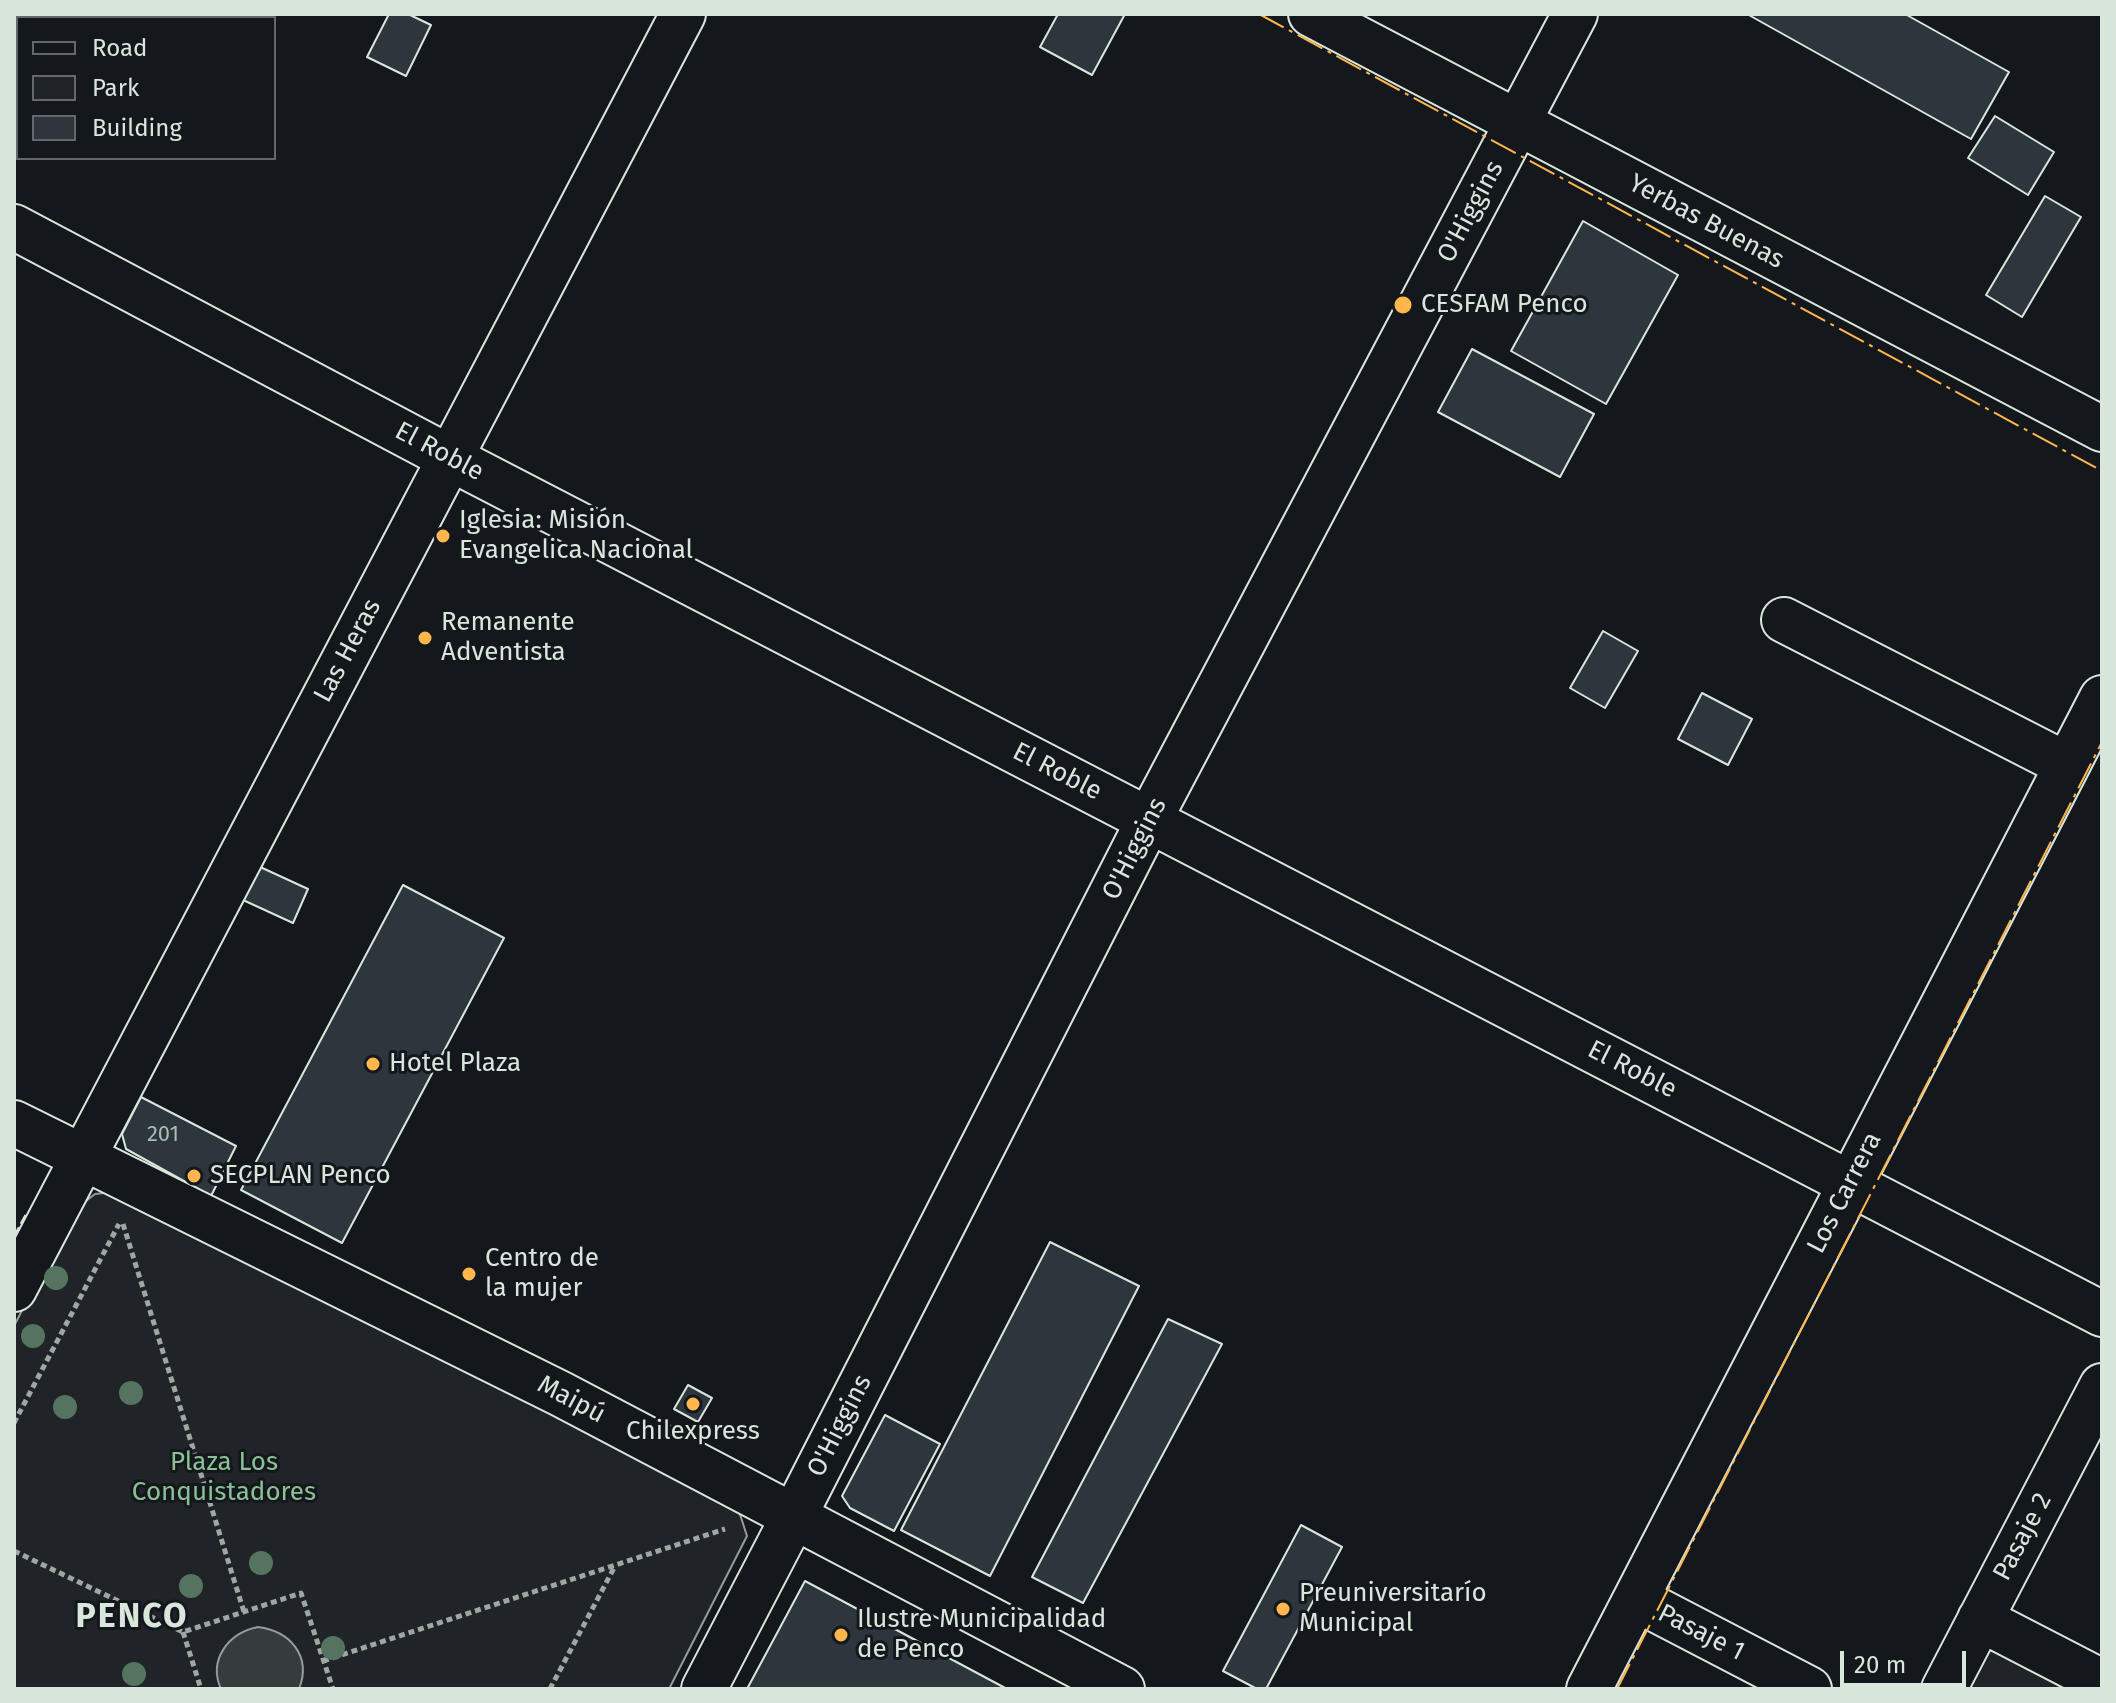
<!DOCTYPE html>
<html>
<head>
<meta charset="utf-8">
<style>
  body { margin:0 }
  #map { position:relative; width:2116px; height:1703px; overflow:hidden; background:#14181c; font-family:"Fira Sans",sans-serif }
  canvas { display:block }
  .frame { position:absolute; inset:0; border:16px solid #d8e6dc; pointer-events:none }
  .legend { position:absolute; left:16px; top:16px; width:260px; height:144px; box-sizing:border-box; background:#14181c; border:2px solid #626a69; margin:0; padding:10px 14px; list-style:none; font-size:24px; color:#d8e6dc }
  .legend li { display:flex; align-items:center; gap:16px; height:40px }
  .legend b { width:40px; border:2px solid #626a69 }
  .scale { position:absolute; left:1840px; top:1651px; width:126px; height:36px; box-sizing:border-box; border:4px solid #d8e6dc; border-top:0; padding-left:10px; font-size:24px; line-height:28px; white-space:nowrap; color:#d8e6dc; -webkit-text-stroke:6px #14181c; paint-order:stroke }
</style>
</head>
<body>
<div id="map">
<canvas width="2116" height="1703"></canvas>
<div class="frame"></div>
<ul class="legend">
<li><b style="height:10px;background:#14181c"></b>Road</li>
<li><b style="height:22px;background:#202428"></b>Park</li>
<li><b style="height:22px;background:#2c363c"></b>Building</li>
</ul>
<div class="scale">20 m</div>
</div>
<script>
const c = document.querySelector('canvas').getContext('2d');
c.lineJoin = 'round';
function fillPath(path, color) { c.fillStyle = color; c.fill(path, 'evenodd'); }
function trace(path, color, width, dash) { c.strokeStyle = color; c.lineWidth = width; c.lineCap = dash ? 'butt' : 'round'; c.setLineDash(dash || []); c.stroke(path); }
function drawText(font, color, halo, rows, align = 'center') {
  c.font = font + ' "Fira Sans",sans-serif'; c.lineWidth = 6; c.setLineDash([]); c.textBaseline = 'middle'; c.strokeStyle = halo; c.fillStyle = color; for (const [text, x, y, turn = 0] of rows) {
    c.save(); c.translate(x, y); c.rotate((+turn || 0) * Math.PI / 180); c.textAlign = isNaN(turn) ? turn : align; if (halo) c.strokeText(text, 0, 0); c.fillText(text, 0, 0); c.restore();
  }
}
const green = new Path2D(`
  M122 1191 736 1502 747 1536 669 1689H14V1326L73 1211 95 1194Z
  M1982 1646 2073 1689H1962Z`);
fillPath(green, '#202428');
trace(green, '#939e99', 2);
const water = new Path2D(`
  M258 1627C290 1631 312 1656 299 1689H221C208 1660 228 1633 258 1627Z`);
fillPath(water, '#363b3e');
trace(water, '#939e99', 2);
const building = new Path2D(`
  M389 14H408L431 25 406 76 367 57Z
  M1058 14H1125L1092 75 1040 47Z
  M1747 14H1905L2009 72 1971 139Z
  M1995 116 2054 152 2028 195 1968 158Z
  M2045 196 2081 217 2022 317 1986 295Z
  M1583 221 1678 275 1606 404 1511 351Z
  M1472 349 1594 414 1560 477 1438 412Z
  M1603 631 1638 651 1605 708 1570 688Z
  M1702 693 1752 719 1728 765 1678 739Z
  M258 866 308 889 293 923 243 900Z
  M403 885 504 938 342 1243 241 1190Z
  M141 1097 236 1146 211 1196 126 1149 122 1134Z
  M1050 1242 1139 1286 990 1576 901 1530Z
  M1168 1319 1222 1344 1083 1603 1032 1577Z
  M688 1385 712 1398 698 1422 674 1409Z
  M885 1415 940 1444 894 1531 850 1508 842 1496Z
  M1301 1525 1342 1547 1266 1689H1257L1223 1671Z
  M805 1581 1007 1689H747Z`);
fillPath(building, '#2c363c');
trace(building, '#d8e6dc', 2);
const minor = new Path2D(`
  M1311 14 2102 429
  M14 227 450 458 2102 1314
  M1784 620 2067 765
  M793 1518 1149 820 1575 14
  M1636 1599 1809 1689
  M1980 1619 2102 1682
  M1589 1689 2102 698
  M1944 1689 2102 1386`);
const major = new Path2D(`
  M14 1123 561 1394 1122 1689
  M14 1289 683 14
  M704 1689 793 1518`);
trace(minor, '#d8e6dc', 48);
trace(major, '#d8e6dc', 48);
trace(new Path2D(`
  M123 1224 244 1612
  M14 1423 119 1224
  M14 1551 183 1632 301 1593 333 1689
  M183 1632 201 1689
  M323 1661 725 1529
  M550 1689 615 1566`), '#9da8a2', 5, [6, 4]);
trace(minor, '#14181c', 44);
trace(major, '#14181c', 44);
trace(new Path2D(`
  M14 1236 27 1212`), '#d8e6dc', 2, [10, 4]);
trace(new Path2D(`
  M1259 14 2102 471
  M1617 1689 2102 742`), '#ffb74d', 2, [28, 6, 4, 6]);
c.fillStyle = '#55745f';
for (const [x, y] of [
  [56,1278],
  [33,1336],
  [131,1393],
  [65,1407],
  [261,1563],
  [191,1586],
  [333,1648],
  [134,1674]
]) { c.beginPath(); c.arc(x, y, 12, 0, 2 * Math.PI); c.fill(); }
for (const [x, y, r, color] of [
  [1403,305,10,"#ffb74d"],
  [443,536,8,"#ffb74d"],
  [425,638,8,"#ffb74d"],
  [373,1064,8,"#ffb74d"],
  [194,1176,8,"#ffb74d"],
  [469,1274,8,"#ffb74d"],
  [693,1404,8,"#ffb74d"],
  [1283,1609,8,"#ffb74d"],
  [841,1635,8,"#ffb74d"]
]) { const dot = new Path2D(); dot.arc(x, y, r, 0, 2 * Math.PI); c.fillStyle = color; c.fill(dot); trace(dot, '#14181c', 3); }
drawText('22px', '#adbab4', null, [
  ["201",163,1135]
]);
drawText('26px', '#d8e6dc', '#14181c', [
  ["O'Higgins",1471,212,-62],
  ["Yerbas Buenas",1706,222,28],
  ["El Roble",439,452,28],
  ["Las Heras",348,651,-62],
  ["El Roble",1057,772,27],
  ["O'Higgins",1135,849,-63],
  ["El Roble",1632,1070,27],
  ["Los Carrera",1845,1193,-63],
  ["Maipú",571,1400,28],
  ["O'Higgins",840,1426,-63],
  ["Pasaje 2",2023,1537,-62],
  ["Pasaje 1",1701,1633,27]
]);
drawText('26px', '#d8e6dc', '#14181c', [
  ["CESFAM Penco",1421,305],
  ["Iglesia: Misión",459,521],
  ["Evangelica Nacional",459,551],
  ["Remanente",441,623],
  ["Adventista",441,653],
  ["Hotel Plaza",389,1064],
  ["SECPLAN Penco",210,1176],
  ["Centro de",485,1259],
  ["la mujer",485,1289],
  ["Chilexpress",693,1432,"center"],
  ["Preuniversitarío",1299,1594],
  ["Municipal",1299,1624],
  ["Ilustre Municipalidad",857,1620],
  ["de Penco",857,1650]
], 'left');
drawText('26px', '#8ac095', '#14181c', [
  ["Plaza Los",224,1463],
  ["Conquistadores",224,1493]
]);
c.letterSpacing = '2px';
drawText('bold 34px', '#d8e6dc', '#14181c', [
  ["PENCO",132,1618]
]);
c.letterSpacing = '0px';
</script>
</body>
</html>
